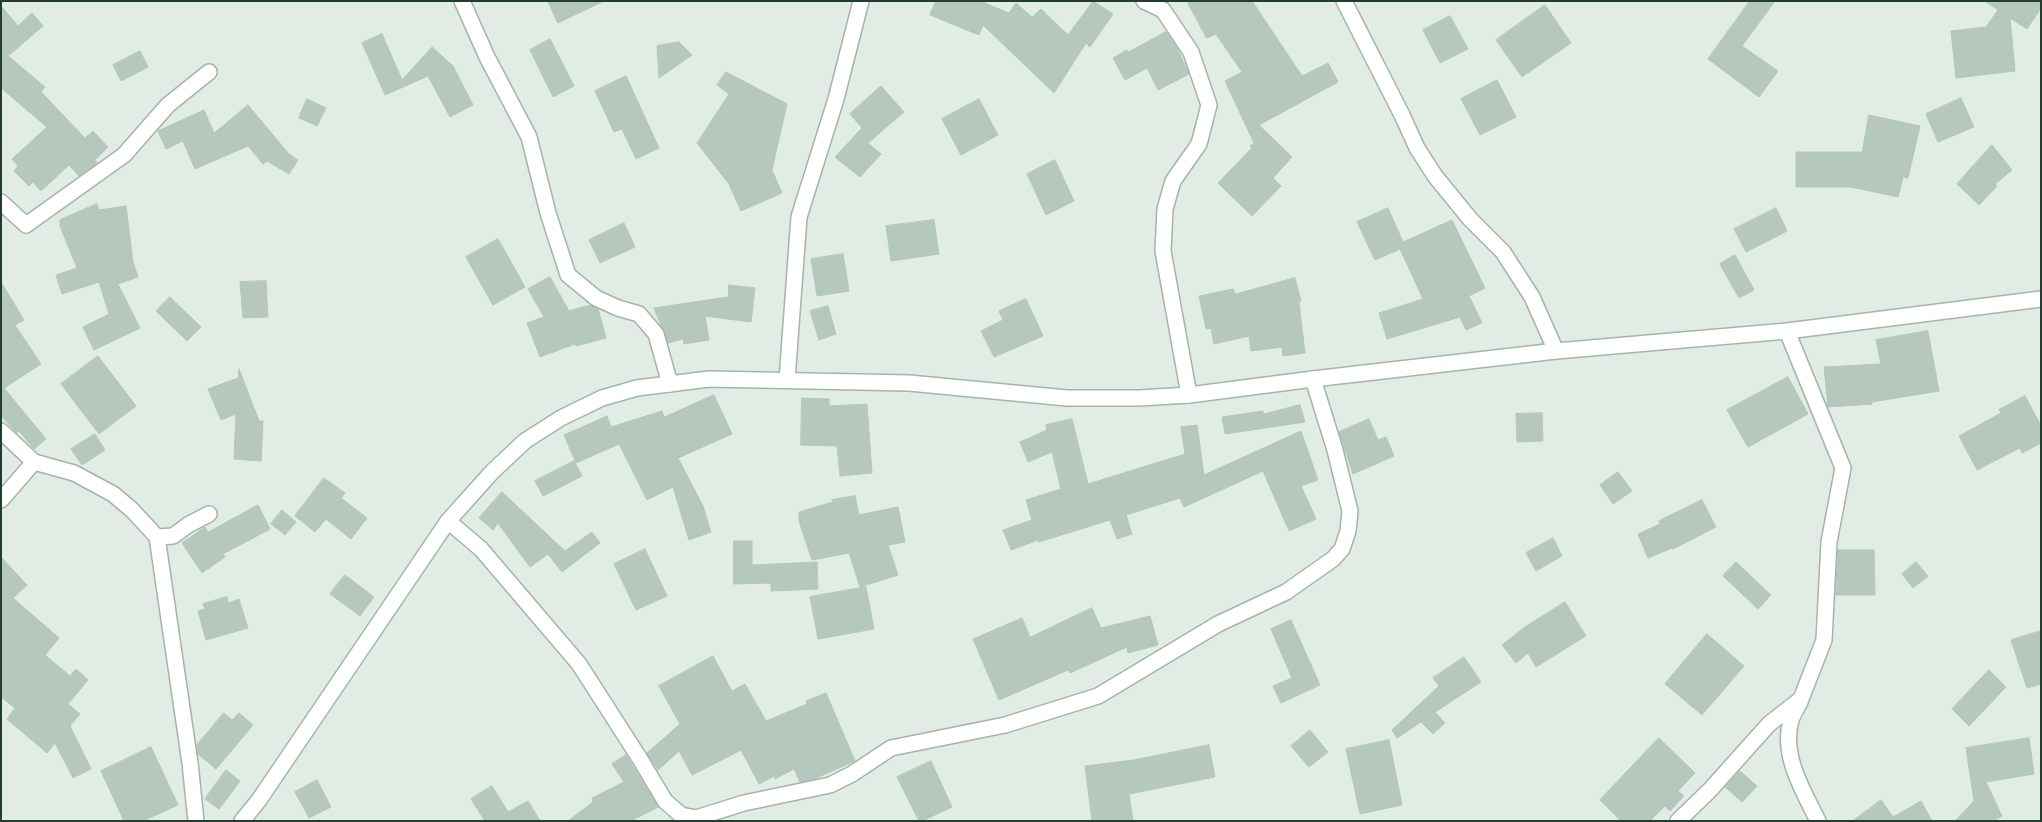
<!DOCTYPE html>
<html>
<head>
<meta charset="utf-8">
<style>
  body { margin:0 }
  #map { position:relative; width:2042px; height:822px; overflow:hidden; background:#e1ece5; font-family:Raleway,sans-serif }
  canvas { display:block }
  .frame { position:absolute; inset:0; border:2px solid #213d30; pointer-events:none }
</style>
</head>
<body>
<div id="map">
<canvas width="2042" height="822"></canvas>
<div class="frame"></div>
</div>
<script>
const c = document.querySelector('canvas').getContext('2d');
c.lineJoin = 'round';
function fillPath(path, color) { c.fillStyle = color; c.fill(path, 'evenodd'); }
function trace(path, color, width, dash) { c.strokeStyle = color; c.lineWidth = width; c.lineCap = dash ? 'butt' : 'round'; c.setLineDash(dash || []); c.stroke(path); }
const building = new Path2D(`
  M548 1H604L558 23Z
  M936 1H980L1009 13 1016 3 1032 17 1041 9 1068 35 1093 1 1113 14 1090 47 1086 43 1054 93 983 25 979 35 930 15Z
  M1187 1H1252L1302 76 1328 63 1338 82 1259 125 1292 157 1273 178 1281 186 1252 216 1218 183 1252 148 1250 146 1254 143 1225 81 1242 72 1216 34 1207 38Z
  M1750 1H1775L1742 46 1778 71 1759 97 1708 59Z
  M1985 1H2041V8L2027 29 2010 18 2015 71 1956 78 1951 31 1986 27 1998 10Z
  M1545 5 1571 43 1522 77 1496 40Z
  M1 6 18 26 32 13 43 26 8 56 45 87 41 92 85 138 93 131 108 147 95 160 97 163 79 176 69 165 41 191 33 182 29 186 14 171 18 166 12 159 47 127 1 88Z
  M1450 16 1468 49 1440 63 1423 30Z
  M1166 32 1177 48 1189 74 1158 90 1147 68 1125 80 1113 58 1127 50 1128 52Z
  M382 34 402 80 432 47 453 66 473 105 450 117 428 76 385 95 362 43Z
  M550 39 574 86 553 97 530 50Z
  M679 42 692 55 659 78 657 46Z
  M140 51 148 67 121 81 113 65Z
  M726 72 787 104 772 170 782 193 741 211 729 184 697 143 729 94 717 85Z
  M626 76 659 148 636 159 622 129 614 132 595 91Z
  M1497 80 1516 117 1480 135 1461 99Z
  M881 86 904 112 868 143 881 154 860 177 835 157 862 128 850 114Z
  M1961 98 1974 127 1938 142 1926 114Z
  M307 99 326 108 317 126 299 118Z
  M979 99 998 135 961 155 942 119Z
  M248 105 289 154 298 160 289 174 267 161 263 164 248 146 195 169 183 141 166 149 158 131 204 110 214 133Z
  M1869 115 1920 126 1908 178 1903 177 1898 197 1851 187H1796V152H1862Z
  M1992 145 2012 170 1995 184 1997 186 1979 205 1957 184Z
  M1055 160 1074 201 1046 215 1027 174Z
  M97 204 99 210 126 206 133 262 138 277 118 284 140 328 94 350 83 327 109 314 99 282 62 294 56 275 77 268 60 226V220Z
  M1388 208 1403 242 1452 220 1485 288 1469 296 1482 323 1466 330 1460 317 1387 339 1379 313 1423 299 1400 249 1375 260 1357 222Z
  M1776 208 1787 231 1746 252 1734 229Z
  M934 220 939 254 891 261 886 226Z
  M624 223 635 247 600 263 589 240Z
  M498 239 525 287 493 305 466 257Z
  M843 254 849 291 817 296 811 259Z
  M1735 255 1754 290 1739 298 1720 264Z
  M550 277 569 311 590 305 598 309 606 338 576 346 575 344 540 357 527 323 544 317 528 289Z
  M1295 278 1301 301 1299 302 1305 353 1283 356 1282 347 1251 351 1249 336 1214 344 1211 328 1206 329 1199 296 1233 289 1235 294Z
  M266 281 268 317 243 318 240 282Z
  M1 282 24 320 15 325 41 364 4 388 46 439 34 449 19 431 17 433 1 416Z
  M729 285 755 288 751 322 705 316 709 340 684 344 683 339 668 343 654 308 728 297Z
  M170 297 201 327 187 341 156 311Z
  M1026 299 1043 336 994 357 981 331 1003 320 999 311Z
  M828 306 836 334 819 340 810 311Z
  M1928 331 1939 391 1872 402V404L1828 407 1824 367 1881 364 1876 340Z
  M98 356 136 406 99 434 61 384Z
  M239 369 259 421H263L261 461 234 459 236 414 221 420 208 389 238 378Z
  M1788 377 1808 414 1748 447 1727 410Z
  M714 395 732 434 678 458 703 506 711 532 689 540 673 487 647 500 619 444 576 463 564 435 607 416 611 427 662 411 664 417Z
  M2025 396 2041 426V443L2022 453 2020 448 1977 470 1959 436 2001 413 1999 410Z
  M802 398 829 399V406L867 404 872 473 840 476 837 446 801 445Z
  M1300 405 1305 422 1225 434 1222 417 1263 411V414Z
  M1542 413 1543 441 1517 442 1516 414Z
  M1072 419 1088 484 1185 454 1181 427 1197 425 1204 475 1301 431 1318 480 1301 486 1316 519 1289 531 1263 471 1184 507 1180 498 1126 515 1132 534 1117 539 1110 520 1039 542 1038 540 1011 550 1003 530 1032 520 1026 500 1061 489 1052 452 1028 462 1020 442 1047 430 1046 425Z
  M1369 419 1378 440 1386 437 1394 456 1353 474 1339 432Z
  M95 434 105 450 82 465 71 449Z
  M574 461 582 476 543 496 535 481Z
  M1618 472 1632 491 1613 504 1600 485Z
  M324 478 345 493 341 498 367 518 351 539 326 519 315 532 295 516Z
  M502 492 565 551 592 532 600 543 562 572 548 554 530 567 498 523 493 530 479 518Z
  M855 496 859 515 898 507 905 542 888 545 898 575 860 587 849 553 812 560 799 521V512L833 502 832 500Z
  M1702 500 1716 527 1673 549 1672 548 1648 558 1638 534 1660 524 1659 521Z
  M258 505 270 529 223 554 225 557 202 573 182 543 205 527 208 532Z
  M282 510 296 522 285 535 271 524Z
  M1553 538 1562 556 1536 571 1526 553Z
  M734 541H752V565L817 562 818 589 771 591V583L734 584Z
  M645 549 667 596 636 610 614 564Z
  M1838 550H1874L1875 595H1836Z
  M1 557 27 585 13 598 59 638 45 655 70 676 76 669 88 680 68 704 80 714 70 726 91 769 73 778 55 743 47 753 7 719 15 708 1 697Z
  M1736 562 1771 595 1758 609 1723 576Z
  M1916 562 1928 576 1913 588 1902 574Z
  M345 575 374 597 360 616 330 594Z
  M866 587 874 629 818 639 810 597Z
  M227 597 228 603 239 599 248 628 206 640 198 611 205 609 203 604Z
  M1565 602 1586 636 1536 667 1528 653 1516 663 1502 645 1525 627Z
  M1092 608 1101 628 1150 616 1158 645 1128 653 1127 647 1070 673 1068 670 999 700 973 639 1022 618 1030 637Z
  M1291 620 1320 685 1281 703 1273 686 1292 678 1271 629Z
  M2041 631V684L2027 688 2011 640Z
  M1707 634 1744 666 1702 715 1665 684Z
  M713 656 732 691 745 684 766 721 807 704 806 701 826 693 855 761 814 779 800 782 794 769 775 779 774 776 759 784 741 750 692 775 679 751 658 770 647 753 680 724 659 686Z
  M1464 657 1481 682 1435 712 1445 723 1433 734 1421 722 1397 738 1392 730 1439 686 1433 678Z
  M1989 670 2006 687 1969 726 1952 709Z
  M224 713 232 720 239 713 253 725 216 769 198 754 197 745Z
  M1310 730 1328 752 1309 767 1291 746Z
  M1659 738 1695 773 1678 791 1684 796 1670 811 1665 806 1650 821H1621L1600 800Z
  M2029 738 2034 774 1986 782 2002 816 1993 821H1955L1974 801 1966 748Z
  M1389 740 1402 805 1360 814 1346 749Z
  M1209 745 1215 777 1129 794 1133 821H1092L1085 766 1134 760Z
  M151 747 178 805 143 821H124L101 771Z
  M626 755 658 807 631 821H568L593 802 592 798 624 782 612 764Z
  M931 761 952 807 922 821H919L897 777Z
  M226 770 240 781 219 809 205 799Z
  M1740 771 1757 786 1742 802 1725 787Z
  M317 780 331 807 309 818 295 792Z
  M492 786 508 812 528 801 540 821H485L471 799Z
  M1881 800 1893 817 1921 801 1932 821H1853Z`);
fillPath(building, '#b6c7bd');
trace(building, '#b4c6ba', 1);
const street = new Path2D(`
  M462 1 487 57 529 137 548 213 568 275 596 298 618 308 639 314 656 334 670 384
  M1144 1 1163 10 1191 52 1209 105 1199 144 1173 181 1165 209 1163 251 1189 395
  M1344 1 1402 115 1417 148 1435 176 1470 219 1503 252 1532 297 1556 351
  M1 202 26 225 124 155 168 105 209 72
  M787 380 799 217 836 99 861 1
  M1 431 34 462 74 473 113 494 132 510 157 537 173 536 188 525 209 514
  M1 500 34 462
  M448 521 481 549 579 664 640 759 665 801 681 815 696 818 744 803 830 785 852 774 891 748 1005 725 1098 696 1218 624 1286 592 1333 559 1342 549 1348 531 1350 511 1335 450 1313 379
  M157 537 190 763 196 821
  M1800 702C1797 708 1793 714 1791 720 1781 756 1803 790 1818 821
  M1678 821 1710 790 1769 724 1801 699 1824 640 1829 542 1843 468 1787 331`);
const secondary = new Path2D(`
  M242 821 259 800 448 521 493 471 525 441 561 418 602 398 637 388 709 379 909 383 1067 398H1139L1189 395 1313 379 1556 351 1787 331 2041 299`);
trace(street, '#a4b4ab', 18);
trace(secondary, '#9fb8aa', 18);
trace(street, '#fff', 15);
trace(secondary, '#fff', 15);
</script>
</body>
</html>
